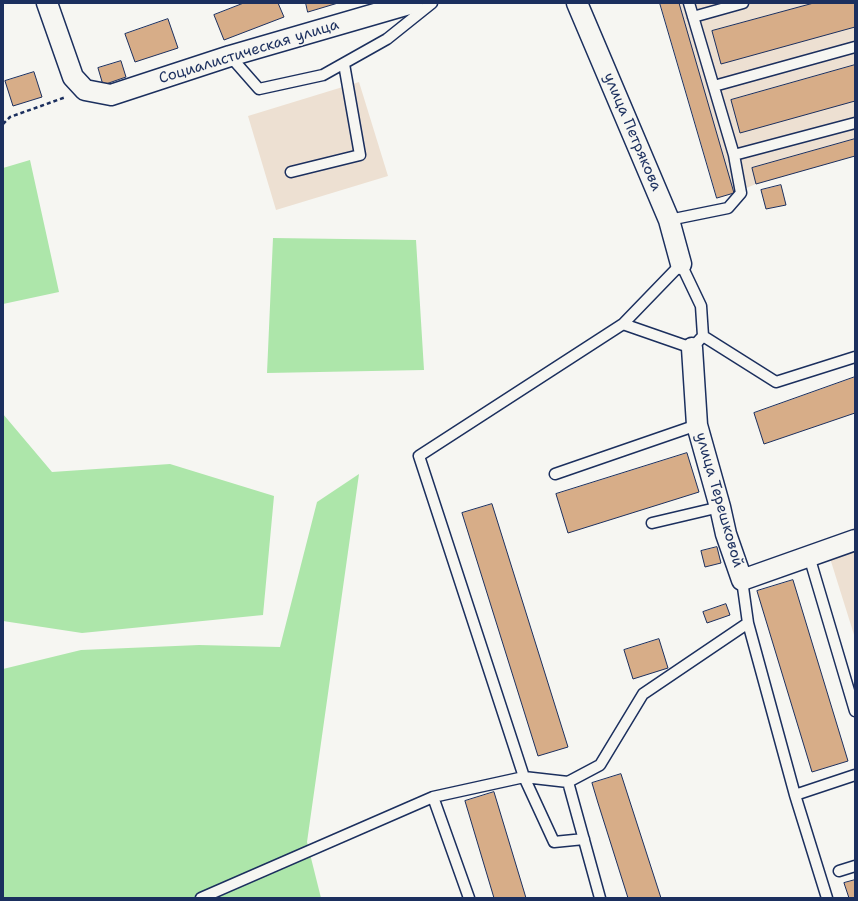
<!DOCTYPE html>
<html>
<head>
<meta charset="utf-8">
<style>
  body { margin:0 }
  #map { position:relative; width:858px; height:901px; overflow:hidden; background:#f6f6f2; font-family:"Shantell Sans",sans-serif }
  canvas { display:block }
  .frame { position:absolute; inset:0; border:4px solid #1b2f5e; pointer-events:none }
</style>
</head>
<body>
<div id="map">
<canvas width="858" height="901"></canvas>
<div class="frame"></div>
</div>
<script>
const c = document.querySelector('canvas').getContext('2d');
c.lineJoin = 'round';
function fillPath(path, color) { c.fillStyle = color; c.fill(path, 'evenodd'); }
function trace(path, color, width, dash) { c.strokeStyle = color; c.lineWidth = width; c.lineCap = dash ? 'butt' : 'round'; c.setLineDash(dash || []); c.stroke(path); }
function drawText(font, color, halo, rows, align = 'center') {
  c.font = font + ' "Shantell Sans",sans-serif'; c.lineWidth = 3; c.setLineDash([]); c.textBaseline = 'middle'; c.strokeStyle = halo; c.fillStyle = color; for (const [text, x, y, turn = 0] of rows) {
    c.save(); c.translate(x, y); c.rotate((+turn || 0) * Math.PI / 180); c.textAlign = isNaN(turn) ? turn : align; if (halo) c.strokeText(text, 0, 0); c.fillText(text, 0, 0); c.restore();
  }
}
fillPath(new Path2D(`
  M660 3H855V156L756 184 734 193 717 198Z
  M359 82 388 176 276 210 248 116Z
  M855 548V638L829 555Z`), '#ede0d2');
fillPath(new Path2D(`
  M30 160 59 292 3 304V168Z
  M273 238 416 240 424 370 267 373Z
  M3 414 52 472 170 464 274 496 263 615 82 633 3 621Z
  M359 474 307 842 321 898H3V669L81 650 199 645 280 647 317 502Z`), '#ade6aa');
const building = new Path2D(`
  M244 3H278L284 17 224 40 214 15Z
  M306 3H338L308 12Z
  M660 3H679L734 193 717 198Z
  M814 3H855V27L721 64 712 31Z
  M168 19 178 48 135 62 125 34Z
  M121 61 126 77 103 85 98 68Z
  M855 65V101L740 133 731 100Z
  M34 72 42 97 13 106 5 81Z
  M855 139V156L756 184 752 168Z
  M781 185 786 205 766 209 761 190Z
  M855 377V413L764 444 754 413Z
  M687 453 699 492 568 533 556 494Z
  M492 504 568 747 538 756 462 513Z
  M717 547 721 563 705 567 701 551Z
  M793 580 848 761 812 772 757 591Z
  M726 604 730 615 707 623 703 612Z
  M659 639 668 668 633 679 624 650Z
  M621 774 661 898H628L598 803 592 783Z
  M494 792 526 898H494L465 801Z
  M855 880V898H849L844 883Z`);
fillPath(building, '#d7ad88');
trace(building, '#1b2f5e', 1);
const service = new Path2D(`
  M693 17 743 3
  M230 56 259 89 323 75 387 39 432 3
  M714 86 855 47
  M734 155 855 123
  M291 172 360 155 344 64
  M669 220 728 208 741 193 734 155 689 3
  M703 336 776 382 855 357
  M555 474 697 425
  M652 523 720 507
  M809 556 855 711
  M742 580 748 623 795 795 827 898
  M568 782 600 765 643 694 748 623
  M795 795 855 775
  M433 797 469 898
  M839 871 855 866
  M201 898 433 797 524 777 554 842 584 839
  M600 898 568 782 524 777 419 456 623 324 681 264 701 306 703 336 692 348 623 324`);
const minor = new Path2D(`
  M47 3 73 77 85 90 111 95 230 56 413 3
  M577 3 669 220 681 264
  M692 348 697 425 720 507 726 534 742 580 855 540`);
trace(service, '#1b2f5e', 13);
trace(minor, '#1b2f5e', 23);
trace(new Path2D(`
  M3 124 10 117 66 97`), '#1b2f5e', 2.5, [4, 3]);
trace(service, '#f6f6f2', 10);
trace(minor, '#f6f6f2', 20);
drawText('15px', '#1b2f5e', '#f6f6f2', [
  ["Социалистическая улица",249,52,-17],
  ["улица Петрякова",632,132,67],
  ["улица Терешковой",719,500,74]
]);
</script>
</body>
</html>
